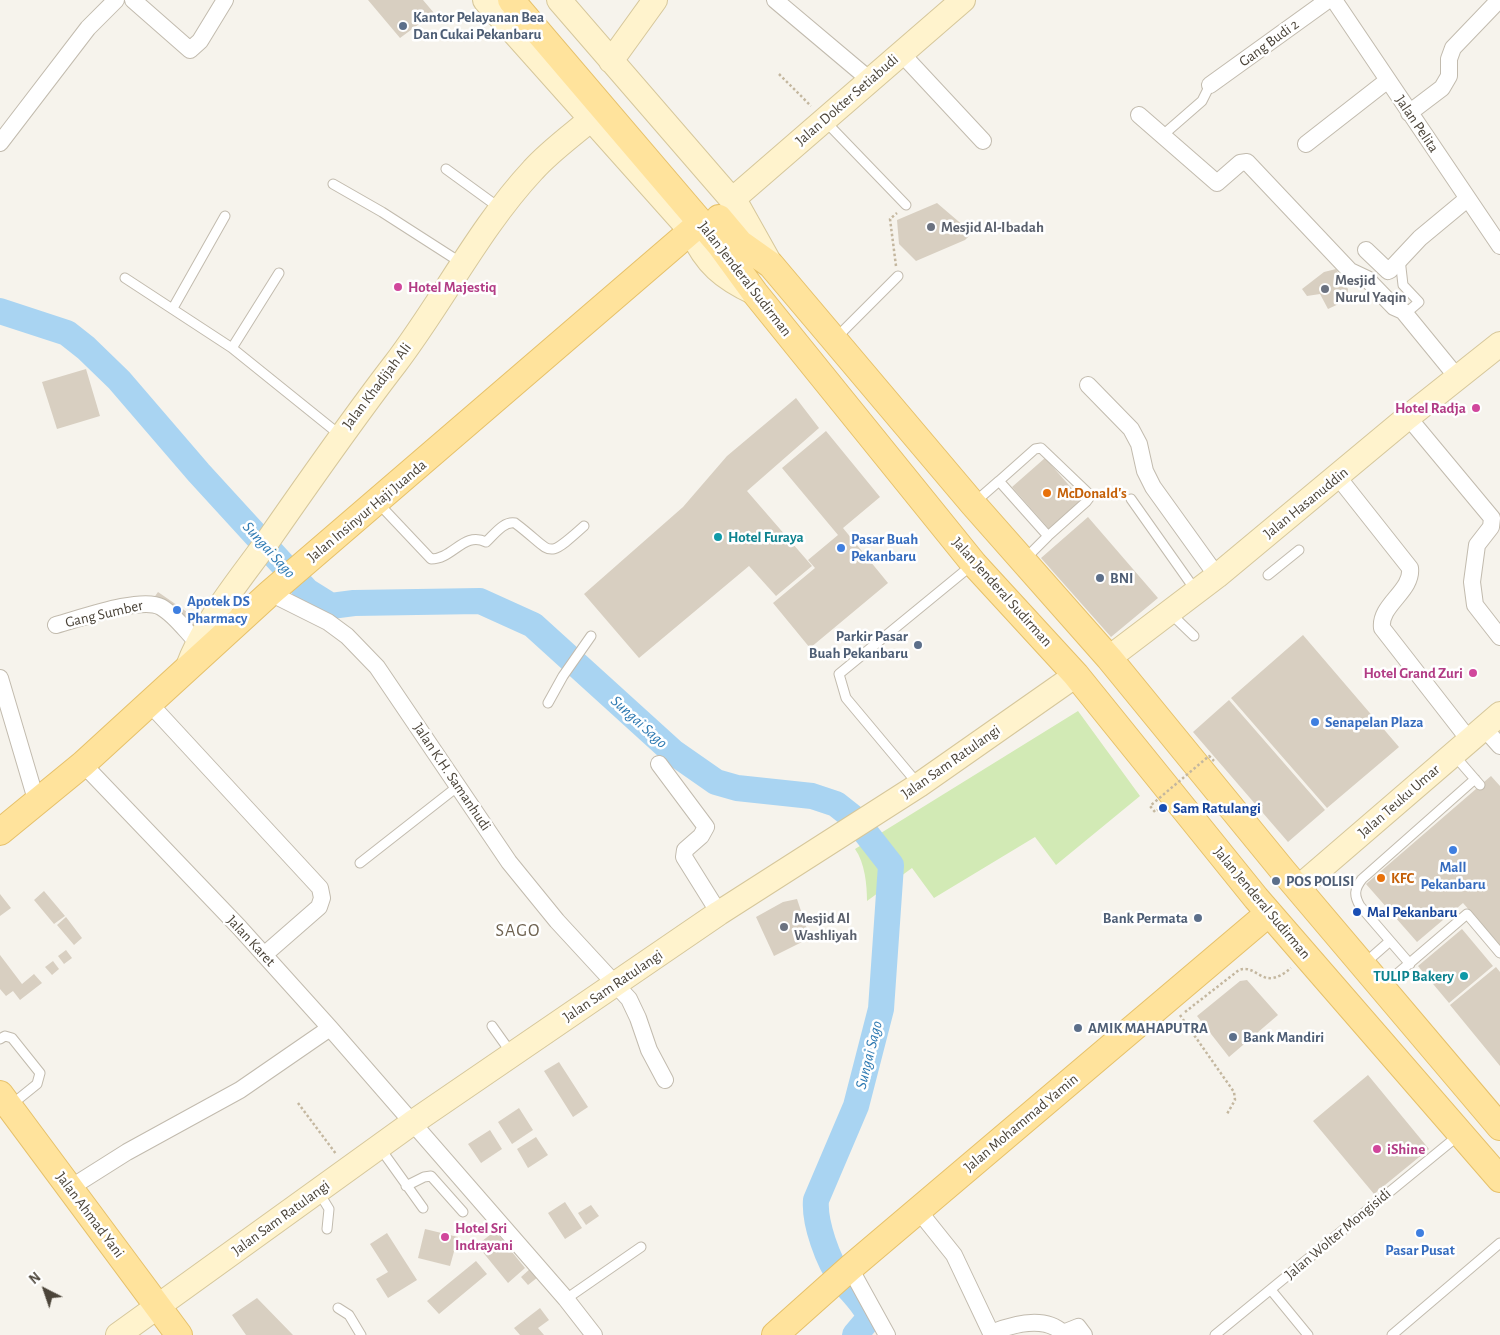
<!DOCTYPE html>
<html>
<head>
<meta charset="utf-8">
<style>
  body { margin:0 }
  #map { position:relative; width:1500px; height:1335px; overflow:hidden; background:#f6f3ec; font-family:"Alegreya Sans",sans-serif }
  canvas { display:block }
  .north { position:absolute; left:20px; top:1265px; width:50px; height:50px; -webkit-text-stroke:4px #fff; paint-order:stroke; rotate:319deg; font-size:14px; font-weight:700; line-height:20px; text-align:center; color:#4b4439 }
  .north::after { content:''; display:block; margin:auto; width:18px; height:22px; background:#4b4439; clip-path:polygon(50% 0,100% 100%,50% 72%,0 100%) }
</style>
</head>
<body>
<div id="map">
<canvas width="1500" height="1335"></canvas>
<div class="north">N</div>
</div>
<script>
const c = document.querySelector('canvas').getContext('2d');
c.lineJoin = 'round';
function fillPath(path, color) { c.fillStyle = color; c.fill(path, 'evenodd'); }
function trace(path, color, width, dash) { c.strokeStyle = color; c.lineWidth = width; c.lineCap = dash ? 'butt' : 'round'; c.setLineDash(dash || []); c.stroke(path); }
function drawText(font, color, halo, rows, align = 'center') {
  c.font = font + ' "Alegreya Sans",sans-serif'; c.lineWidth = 5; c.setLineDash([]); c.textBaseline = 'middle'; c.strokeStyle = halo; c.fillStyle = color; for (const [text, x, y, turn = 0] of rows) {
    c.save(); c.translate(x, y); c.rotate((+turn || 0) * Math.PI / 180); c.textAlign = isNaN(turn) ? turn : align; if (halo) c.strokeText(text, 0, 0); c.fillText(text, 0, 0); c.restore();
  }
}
fillPath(new Path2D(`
  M1078 711 1140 796 1056 865 1035 837 934 898 912 868 867 901C867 885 865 863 855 849Z`), '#d2eab5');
trace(new Path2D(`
  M0 311 67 333 86 348 119 380 199 473 307 591 331 606 354 603 480 601 533 625 673 752 716 782 737 788 812 796 836 804 855 819 891 865 881 1009 856 1106 816 1200C814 1222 828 1262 842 1280 850 1291 863 1302 868 1314L866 1322 855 1335`), '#a9d4f2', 26);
fillPath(new Path2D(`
  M368 0H423L434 13 400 38Z
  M937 203 972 233 965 240 916 261 899 244 897 220Z
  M1336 269 1348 289 1347 300 1328 309 1320 294 1307 296 1302 289 1324 272Z
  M86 369 100 416 57 429 42 382Z
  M796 398 819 428 747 491 812 566 776 596 749 566 639 658 584 594 683 507 727 456Z
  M826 431 880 497 843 528 888 583 810 648 773 603 815 568 808 560 838 535 782 468Z
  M1045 458 1082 500 1049 529 1012 487Z
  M1088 517 1158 598 1111 637 1041 558Z
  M158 592 200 621 195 629 153 599Z
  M1303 635 1399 747 1327 808 1231 698Z
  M1229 700 1325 810 1288 842 1193 732Z
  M1491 776 1500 786V945L1463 903 1417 942 1366 884Z
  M44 891 65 916 54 924 34 900Z
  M0 894 11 908 0 916Z
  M797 899 810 938 774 956 756 917 783 902Z
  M66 917 82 938 74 945 57 925Z
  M1462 929 1493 966 1449 1003 1418 966Z
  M66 950 72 958 64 964 58 956Z
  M0 955 22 984 34 974 42 983 20 1000 13 991 6 996 0 989Z
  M53 961 59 969 52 975 45 967Z
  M1496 967 1500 972V1066L1450 1005Z
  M1247 980 1278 1015 1229 1057 1197 1016 1240 981Z
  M559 1062 588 1107 573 1117 544 1071Z
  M1368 1075 1429 1149 1374 1194 1313 1121Z
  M519 1108 533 1130 512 1144 498 1122Z
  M490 1130 502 1149 481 1163 468 1144Z
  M536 1137 548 1155 528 1168 517 1149Z
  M565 1202 582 1228 565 1239 548 1213Z
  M591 1205 599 1216 586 1225 578 1213Z
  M425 1229 458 1237 450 1266 418 1258Z
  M495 1231 525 1268 508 1283 477 1245Z
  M387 1233 417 1280 388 1298 376 1279 388 1272 370 1244Z
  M476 1261 487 1274 439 1314 427 1301Z
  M531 1268 538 1277 528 1285 521 1277Z
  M257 1298 293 1335H246L232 1315Z
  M540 1308 549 1320 538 1328 544 1335H520L514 1328Z`), '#d8cfc1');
const lane = new Path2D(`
  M824 120 906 205
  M1163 135 1202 101 1210 85
  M446 169 501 209
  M333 184 382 212 463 264
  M1400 259 1403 285 1419 302 1405 314
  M125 278 232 348 340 435
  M173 308 225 216
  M836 338 898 276
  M232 348 279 273
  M999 481 1035 449 1041 448 1087 492 1089 498 1086 502 1048 536
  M1131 499 1196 591
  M975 502 999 481 1048 536 1024 560
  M379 504 431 559C453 559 464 531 486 542 494 535 503 521 515 523 554 552 544 562 584 526
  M1268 575 1299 550
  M1169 612 1194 636
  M548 703 563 676 591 636
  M1454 755 1480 785
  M918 784 846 698 839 674 972 565
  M360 863 457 787
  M1365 963 1390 941
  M1410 964 1360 906C1354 896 1354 889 1362 879L1475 779
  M1383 986 1467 914 1500 953
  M492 1026 512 1054
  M0 1039 5 1036 12 1038 40 1073 37 1084 11 1105
  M380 1148 423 1208
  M406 1186 424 1177 431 1176 463 1212
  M318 1191 329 1209 327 1229
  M1271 1290 1308 1335
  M566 1299 641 1247
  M338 1308 349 1315 361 1335
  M1215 1335 1459 1135
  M1392 1335 1500 1243`);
const street = new Path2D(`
  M133 0 190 50 200 41 225 0
  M775 0 870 80
  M1334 0 1500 246
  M901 53 983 141
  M1210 85 1328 0
  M1409 113 1442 88 1449 76V59L1453 48 1499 0
  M1139 115 1217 183 1240 163 1247 162 1350 271 1367 279 1394 307 1403 311 1457 377
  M0 143 88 28 116 0
  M1306 144 1388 80
  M1366 250 1388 271 1390 270 1420 238 1467 199
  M1088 385 1131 429 1139 444 1145 471 1153 487 1217 576
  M1408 417 1492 518 1491 527 1477 545 1472 582 1475 605 1500 637
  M1338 477 1410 568C1413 591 1379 605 1382 628L1470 741
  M270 593 328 622 347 636 377 667 509 862 557 921 629 999 638 1018 649 1050 665 1080
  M56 625C79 619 141 596 161 607 175 615 186 631 197 642
  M0 678 37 803
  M150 704 320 888 322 898 319 907 264 955
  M1484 728 1500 746
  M83 764 239 927 330 1028 566 1299 594 1335
  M659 764 706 827 701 836 685 850 684 857 719 913
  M70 1188 127 1152 240 1090 330 1028
  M918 1210 954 1255 991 1333C1013 1324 1044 1315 1063 1333L1078 1327 1084 1335
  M850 1268 887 1335`);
const secondary = new Path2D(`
  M485 0 691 231C706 264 723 278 755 293
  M559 0 739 208 771 265
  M611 61 655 0
  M732 200 963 0
  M1109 658 1217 576 1408 417 1500 344
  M187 669C205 620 239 581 269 539 310 480 351 421 395 364 443 301 479 228 533 170 549 152 571 136 590 120
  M1298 888 1500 714
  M118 1335 412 1123 719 913 919 785 1076 675`);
const primary = new Path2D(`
  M511 0 720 245 755 293 974 564 1076 675 1256 898 1500 1179
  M719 218 740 243 771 265 973 504 1109 658 1284 872 1500 1127
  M0 832 83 764 270 593 691 231
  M0 1094 179 1335
  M775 1335 850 1268 1269 913`);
trace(lane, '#c2bbae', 11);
trace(street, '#c2bbae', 18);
trace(secondary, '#d6c79b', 26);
trace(primary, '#e6c16a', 28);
trace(new Path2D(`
  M779 74 811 106
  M896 266 890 219 897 213
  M1185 1012 1239 970C1258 963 1262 993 1291 968
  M1180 1015 1234 1092 1235 1100 1227 1114
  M298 1103 336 1154`), '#c4b79f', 2.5, [2.5, 2.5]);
trace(lane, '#fff', 9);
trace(street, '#fff', 16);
trace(secondary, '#fff3cd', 24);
trace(primary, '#ffe39c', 26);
trace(new Path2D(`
  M1159 809 1155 812 1150 806 1209 756 1214 761`), '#c4b79f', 2.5, [2.5, 2.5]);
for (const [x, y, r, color] of [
  [403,26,5,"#5c6f8a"],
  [931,227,5,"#6b7280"],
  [398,287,5,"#d1479c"],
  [1325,289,5,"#6b7280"],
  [1476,408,5,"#d1479c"],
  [1047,493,5,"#e8710a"],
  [718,537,5,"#0f9aa8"],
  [841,548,5,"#3f7fe0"],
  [1100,578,5,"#5c6f8a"],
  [177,610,5,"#3f7fe0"],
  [918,645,5,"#5c6f8a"],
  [1473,673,5,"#d1479c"],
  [1315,722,5,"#3f7fe0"],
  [1163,808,5,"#1a4fb4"],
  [1453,850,5,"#3f7fe0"],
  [1381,878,5,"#e8710a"],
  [1276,881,5,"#5c6f8a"],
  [1357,912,5,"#1a4fb4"],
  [1198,918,5,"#5c6f8a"],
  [784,927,5,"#6b7280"],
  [1464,976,5,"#0f9aa8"],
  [1078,1028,5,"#5c6f8a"],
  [1233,1037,5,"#5c6f8a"],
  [1377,1149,5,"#d1479c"],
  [1420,1233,5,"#3f7fe0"],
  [445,1237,5,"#d1479c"]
]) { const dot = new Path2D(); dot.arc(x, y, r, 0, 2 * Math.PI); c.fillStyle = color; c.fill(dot); trace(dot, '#fff', 2); }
drawText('bold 15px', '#4e5e75', '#fff', [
  ["Kantor Pelayanan Bea",413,17],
  ["Dan Cukai Pekanbaru",413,34],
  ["BNI",1110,578],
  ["Parkir Pasar",908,636,"right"],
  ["Buah Pekanbaru",908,653,"right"],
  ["POS POLISI",1286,881],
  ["Bank Permata",1188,918,"right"],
  ["AMIK MAHAPUTRA",1088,1028],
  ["Bank Mandiri",1243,1037]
], 'left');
drawText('15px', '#4b4439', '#fff', [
  ["Gang Budi 2",1269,43,-36],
  ["Jalan Dokter Setiabudi",847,100,-41],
  ["Jalan Pelita",1417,124,56],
  ["Jalan Jenderal Sudirman",745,279,52],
  ["Jalan Khadijah Ali",377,386,-53],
  ["Jalan Hasanuddin",1306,503,-39],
  ["Jalan Insinyur Haji Juanda",367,511,-40],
  ["Jalan Jenderal Sudirman",1002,592,48],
  ["Gang Sumber",104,614,-13],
  ["Jalan Sam Ratulangi",951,762,-35],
  ["Jalan K.H. Samanhudi",452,777,56],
  ["Jalan Teuku Umar",1399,801,-41],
  ["Jalan Jenderal Sudirman",1262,903,50],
  ["Jalan Karet",251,941,47],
  ["Jalan Sam Ratulangi",613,986,-34],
  ["Jalan Mohammad Yamin",1021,1123,-40],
  ["Jalan Ahmad Yani",90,1215,53],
  ["Jalan Sam Ratulangi",281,1218,-36],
  ["Jalan Wolter Mongisidi",1338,1234,-40]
]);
drawText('bold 15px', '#5b616d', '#fff', [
  ["Mesjid Al-Ibadah",941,227],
  ["Mesjid",1335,280],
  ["Nurul Yaqin",1335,297],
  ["Mesjid Al",794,918],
  ["Washliyah",794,935]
], 'left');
drawText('bold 15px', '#b23c85', '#fff', [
  ["Hotel Majestiq",408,287],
  ["Hotel Radja",1466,408,"right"],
  ["Hotel Grand Zuri",1463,673,"right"],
  ["iShine",1387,1149],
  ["Hotel Sri",455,1228],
  ["Indrayani",455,1245]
], 'left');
drawText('bold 15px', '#c56008', '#fff', [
  ["McDonald's",1057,493],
  ["KFC",1391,878]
], 'left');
drawText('bold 15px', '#0d838f', '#fff', [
  ["Hotel Furaya",728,537],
  ["TULIP Bakery",1454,976,"right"]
], 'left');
drawText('bold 15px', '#366cbe', '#fff', [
  ["Pasar Buah",851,539],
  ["Pekanbaru",851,556],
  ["Apotek DS",187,601],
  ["Pharmacy",187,618],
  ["Senapelan Plaza",1325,722],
  ["Mall",1453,867,"center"],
  ["Pekanbaru",1453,884,"center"],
  ["Pasar Pusat",1420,1250,"center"]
], 'left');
drawText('bold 15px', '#164399', '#fff', [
  ["Sam Ratulangi",1173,808],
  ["Mal Pekanbaru",1367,912]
], 'left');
drawText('italic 16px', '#2e7ab2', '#fff', [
  ["Sungai Sago",269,550,48],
  ["Sungai Sago",639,722,42],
  ["Sungai Sago",869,1055,-76]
]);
c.letterSpacing = '1px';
drawText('18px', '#6e6250', '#fff', [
  ["SAGO",518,931]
]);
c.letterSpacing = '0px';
</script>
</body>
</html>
